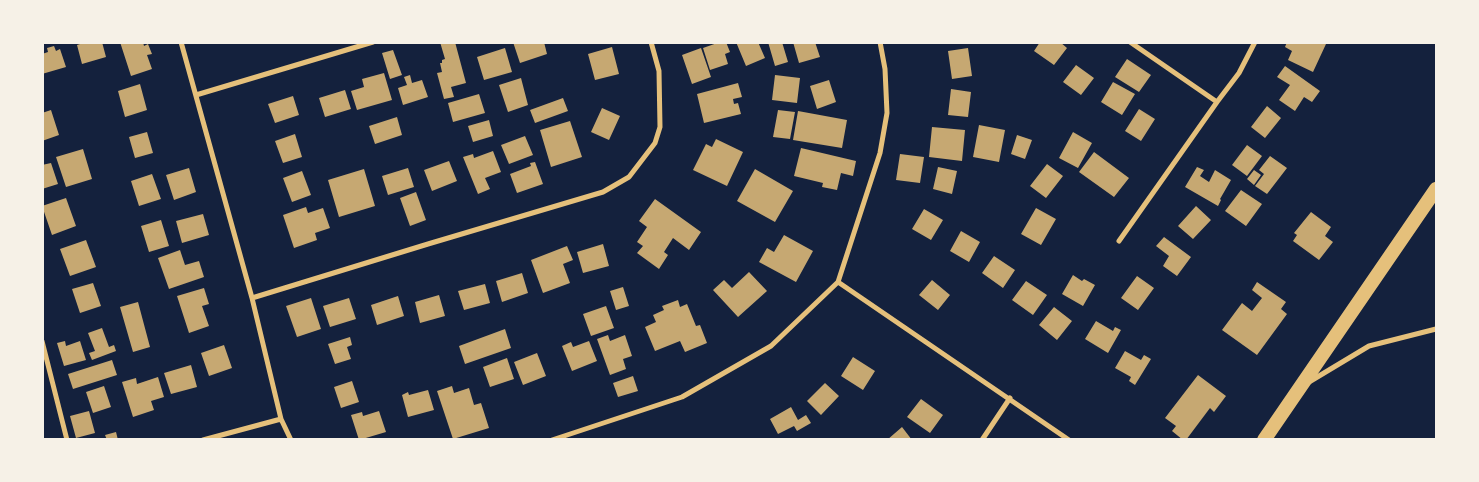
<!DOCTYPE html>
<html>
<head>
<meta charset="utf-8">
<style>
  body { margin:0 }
  #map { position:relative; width:1479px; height:482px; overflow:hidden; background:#14213d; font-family:"Space Grotesk",sans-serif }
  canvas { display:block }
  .frame { position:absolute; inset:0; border:44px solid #f6f1e7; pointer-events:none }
</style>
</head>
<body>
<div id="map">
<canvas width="1479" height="482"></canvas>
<div class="frame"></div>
</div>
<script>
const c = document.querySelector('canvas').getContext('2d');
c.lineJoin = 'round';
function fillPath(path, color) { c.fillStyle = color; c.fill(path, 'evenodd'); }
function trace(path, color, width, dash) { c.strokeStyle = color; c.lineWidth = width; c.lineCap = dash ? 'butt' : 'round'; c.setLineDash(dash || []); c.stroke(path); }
fillPath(new Path2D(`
  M86 42H102L106 57 82 64 77 45Z
  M120 42H143L144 46 148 44 152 54 147 55 152 69 131 76Z
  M440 42H455L466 83 451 87 454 97 444 99 437 73 442 72 440 63H442V60L445 59Z
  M513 42H544L547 54 520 63Z
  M720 42H726L730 52 725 54 728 64 710 70 703 48Z
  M736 42H758L765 58 746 66Z
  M768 42H782L788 62 775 66Z
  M793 42H815L820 57 799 63Z
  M1040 42H1060L1067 48 1054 65 1034 51Z
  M1287 42H1322L1326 44 1313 72 1288 60 1292 51 1285 47Z
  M54 46 56 51 60 49 66 67 42 74V54L48 52 47 48Z
  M612 47 619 74 595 80 588 54Z
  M505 48 512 72 484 80 477 57Z
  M701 48 711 77 692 84 682 55Z
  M968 48 972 76 952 79 948 51Z
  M393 50 402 75 390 79 382 53Z
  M1127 59 1151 75 1139 92 1115 77Z
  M1076 65 1094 78 1081 95 1063 82Z
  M1285 66 1320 91 1312 102 1304 97 1295 111 1279 100 1290 85 1277 77Z
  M384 73 392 100 357 110 351 91 364 87 362 79Z
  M410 75 412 83 422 80 428 97 403 105 398 88 407 85 404 77Z
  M775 75 800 78 797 103 772 100Z
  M521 78 528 105 508 112 499 85Z
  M829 80 836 102 817 109 810 86Z
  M1113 82 1135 94 1122 115 1101 102Z
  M738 83 742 97 733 99 734 104 738 103 741 114 704 123 697 94Z
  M140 84 147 110 125 117 118 91Z
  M951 89 971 92 968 117 948 115Z
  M345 90 351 109 325 117 319 98Z
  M479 94 485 113 453 122 448 103Z
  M293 96 299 115 275 123 268 104Z
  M563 98 568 111 535 123 530 110Z
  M1267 106 1281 118 1265 138 1251 127Z
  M602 108 620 116 609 140 591 132Z
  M1139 109 1155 119 1141 141 1125 131Z
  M51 110 59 135 42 141V113Z
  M778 110 795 112 790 139 773 137Z
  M798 111 847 120 842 148 793 140Z
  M397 117 402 135 375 144 369 126Z
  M489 120 493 136 473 142 468 126Z
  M570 121 582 157 551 167 540 130Z
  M979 125 1005 130 999 162 973 157Z
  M932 127 965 130 962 161 929 157Z
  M147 132 153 153 135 158 129 137Z
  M1073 132 1092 143 1078 168 1059 158Z
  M295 134 302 157 283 163 275 141Z
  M1017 135 1032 140 1025 159 1011 154Z
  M525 136 533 155 509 164 501 145Z
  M716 139 743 152 727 186 693 170 706 144 712 147Z
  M1247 145 1262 156 1247 176 1232 165Z
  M801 148 856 161 853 176 841 173 837 190 822 187 823 183 794 176Z
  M83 149 92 179 66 187 56 157Z
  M493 151 501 172 485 178 490 189 478 194 463 157 473 154 474 158Z
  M1094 152 1129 178 1114 197 1079 172Z
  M900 154 924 157 920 183 896 180Z
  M1270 156 1287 168 1267 194 1255 186 1264 174 1259 170Z
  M449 161 457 181 432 191 424 170Z
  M535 162 543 184 517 193 510 174 531 166 530 163Z
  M51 163 58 184 42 189V165Z
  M1047 164 1063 176 1046 198 1030 186Z
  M938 167 957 171 952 194 933 189Z
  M1197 167 1204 170 1200 176 1209 182 1215 170 1231 180 1220 199 1221 200 1218 206 1185 187Z
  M189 168 196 192 174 200 166 175Z
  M408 168 414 187 388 195 382 176Z
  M364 169 375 206 339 217 328 180Z
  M755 169 793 191 775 222 737 201Z
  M1254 170 1261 175 1254 185 1247 179Z
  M302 171 311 195 292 202 283 178Z
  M152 174 161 199 139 206 131 181Z
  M1241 190 1262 204 1246 226 1225 211Z
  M416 192 426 220 410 226 400 198Z
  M66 198 76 226 52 235 42 206Z
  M655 199 701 232 689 250 673 238 664 252 668 255 659 269 637 253 643 246 637 242 647 227 639 221Z
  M1196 206 1211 220 1193 239 1178 226Z
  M306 207 308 213 323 208 330 228 315 233 317 240 294 248 283 215Z
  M1036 208 1056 219 1041 245 1021 234Z
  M924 209 943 220 931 240 912 229Z
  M1311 212 1331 227 1325 236 1333 242 1319 260 1293 241 1297 235 1294 233Z
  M203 214 209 235 182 243 176 221Z
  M161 220 169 246 149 252 141 226Z
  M961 231 980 242 969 262 950 251Z
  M784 235 813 251 796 282 759 262 767 248 774 252Z
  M1164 237 1191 257 1177 276 1163 266 1169 256 1156 246Z
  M86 240 96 267 70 276 60 249Z
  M603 244 609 266 583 273 577 252Z
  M567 246 573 260 563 264 570 283 543 293 531 260Z
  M180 250 185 265 199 261 204 277 169 289 158 258Z
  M994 256 1015 270 1003 288 982 273Z
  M749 272 767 291 738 317 713 290 724 280 732 288Z
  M522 273 528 293 502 302 496 281Z
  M1073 275 1082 281 1084 279 1095 285 1083 306 1062 294Z
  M1137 276 1154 288 1138 310 1121 298Z
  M932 280 950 295 938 310 919 295Z
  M1026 281 1047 295 1033 315 1012 300Z
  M1257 282 1286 302 1281 309 1287 314 1257 355 1222 330 1242 303 1252 311 1262 298 1252 290Z
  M93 283 101 306 80 313 72 289Z
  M485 284 490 303 464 310 458 291Z
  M623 287 629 306 616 310 610 291Z
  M204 288 209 304 202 306 209 326 189 333 177 296Z
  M439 295 445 316 420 323 415 302Z
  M398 296 404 316 377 325 371 305Z
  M311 298 321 329 297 337 286 306Z
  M349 298 356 319 330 327 323 306Z
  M678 300 680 307 687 304 696 326 700 325 707 343 685 352 680 341 655 351 645 327 656 322 653 315 664 310 662 306Z
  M138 302 150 347 133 352 120 307Z
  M606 306 614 328 591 336 583 314Z
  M1054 307 1072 321 1057 340 1039 325Z
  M1096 321 1113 331 1115 327 1121 330 1108 353 1085 339Z
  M102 328 109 347 114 345 116 351 92 360 89 353 95 351 88 333Z
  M505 329 511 348 465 364 459 346Z
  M608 335 610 341 625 335 632 356 623 359 626 369 610 375 597 339Z
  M350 337 352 345 347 347 351 359 335 364 328 344Z
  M65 341 66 346 80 341 86 360 64 366 57 343Z
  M589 341 597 361 572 371 562 346 571 342 573 347Z
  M224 345 232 368 209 376 201 353Z
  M1125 351 1141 360 1144 355 1151 359 1135 385 1129 381 1131 377 1115 368Z
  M537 353 546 376 523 385 514 362Z
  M853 357 875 371 863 390 841 376Z
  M507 358 514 379 490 387 483 367Z
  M112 360 117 375 73 389 68 374Z
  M191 365 197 387 171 394 164 373Z
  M1198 375 1226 396 1214 412 1210 408 1186 440H1183L1172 431 1176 426 1165 418Z
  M633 376 638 391 618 397 613 383Z
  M158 377 164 397 151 401 154 410 133 417 122 382 136 378 137 384Z
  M352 381 359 402 341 408 334 387Z
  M825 383 839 396 821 415 807 401Z
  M104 386 111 407 93 413 86 392Z
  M452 386 454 393 469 388 474 405 481 403 489 428 453 439 437 391Z
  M428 390 434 410 408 417 402 395 408 392 409 395Z
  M921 399 943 415 930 433 907 417Z
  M791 407 798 420 806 415 811 423 797 431 794 426 778 434 770 419Z
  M89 411 95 433 76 438 70 416Z
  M379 411 386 432 359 440 351 415 362 412 363 416Z
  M902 427 912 440H887Z
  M116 432 118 440H107L105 435Z`), '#c6a872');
trace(new Path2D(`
  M181 42 252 298 281 419 291 440
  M1130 42 1217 102
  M196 95 373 42
  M1119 241 1217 102 1239 73 1255 42
  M838 282 1069 440
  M252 298 428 244 603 192 629 177 655 143 660 127 659 71 651 42
  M42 341 67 440
  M1309 382 1369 346 1436 329
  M203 440 281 419
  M552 440 682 397 771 346 838 282 880 153 887 113 885 69 880 42
  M982 440 1010 398`), '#e5c07b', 5);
trace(new Path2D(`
  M1264 440 1436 189`), '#e5c07b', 14);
</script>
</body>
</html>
